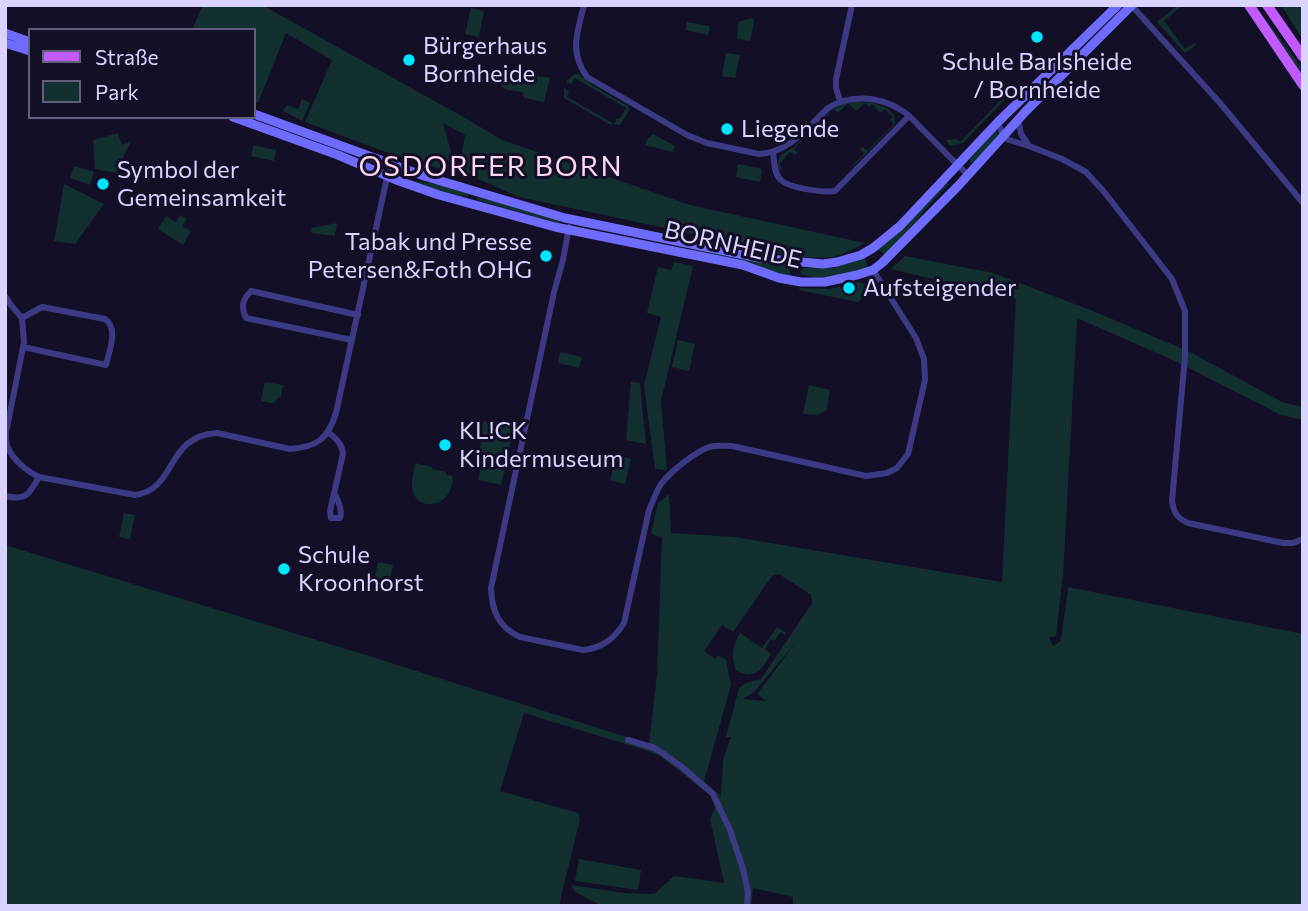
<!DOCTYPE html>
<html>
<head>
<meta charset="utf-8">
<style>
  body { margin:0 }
  #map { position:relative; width:1308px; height:911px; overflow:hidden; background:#130f26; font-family:Commissioner,sans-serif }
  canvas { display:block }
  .frame { position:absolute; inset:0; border:7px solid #d9d4ff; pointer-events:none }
  .legend { position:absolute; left:28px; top:28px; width:228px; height:91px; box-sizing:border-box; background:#130f26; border:2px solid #625e7d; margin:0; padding:9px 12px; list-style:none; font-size:21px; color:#d9d4ff }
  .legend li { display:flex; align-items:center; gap:14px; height:35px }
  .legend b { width:35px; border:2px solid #625e7d }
</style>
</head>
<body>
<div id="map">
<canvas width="1308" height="911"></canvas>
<div class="frame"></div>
<ul class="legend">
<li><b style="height:9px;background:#c25bff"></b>Straße</li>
<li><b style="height:19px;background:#12302f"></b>Park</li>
</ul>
</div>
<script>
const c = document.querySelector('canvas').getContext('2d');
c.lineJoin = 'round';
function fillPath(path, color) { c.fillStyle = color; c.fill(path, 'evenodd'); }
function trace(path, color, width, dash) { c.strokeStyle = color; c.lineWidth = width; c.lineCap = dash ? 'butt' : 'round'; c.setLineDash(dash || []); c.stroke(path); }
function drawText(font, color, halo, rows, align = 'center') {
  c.font = font + ' Commissioner,sans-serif'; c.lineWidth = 6; c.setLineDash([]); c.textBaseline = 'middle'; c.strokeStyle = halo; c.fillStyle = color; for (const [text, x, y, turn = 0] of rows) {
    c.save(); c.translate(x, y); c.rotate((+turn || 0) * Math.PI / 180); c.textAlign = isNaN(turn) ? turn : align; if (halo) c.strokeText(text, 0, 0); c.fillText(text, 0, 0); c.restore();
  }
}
fillPath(new Path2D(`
  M203 5H262L467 119 502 140 690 205 865 243C857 247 848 252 840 255 807 265 733 243 698 236L697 234H693L519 197 478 179 458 174 465 135 443 123 451 152 447 171 386 152 305 122 332 60 286 33 258 103 254 101V30H192Z
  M1178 5H1183L1164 21 1185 49 1195 43 1196 45 1185 53 1157 22Z
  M1281 5H1303V40Z
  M471 8 484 11 479 37 465 34Z
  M1259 10 1303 69V79L1258 11Z
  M753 18 754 23 750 41 737 39 738 22Z
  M687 22 710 26 708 35 686 30Z
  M726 53 740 55 735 78 722 76Z
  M505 70 550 78 544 102 524 98 522 92 507 90 501 86Z
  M574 74H578L595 87 628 106 630 109 620 125 609 124 564 98V88L569 91 567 97 614 124 617 118 619 119 626 108 575 78 571 84 566 82Z
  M1005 88 1010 94 963 143 950 146 946 140 956 139 960 142 1007 94 1004 90Z
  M302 99 310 103 302 121 283 111 287 105 298 109Z
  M852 102C867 101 897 104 895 124L853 167 852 166 864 154 860 149 863 147 867 151 894 124 890 120 893 117 885 109 880 113 872 104 869 107 865 103 856 111 848 103 838 113 833 109 794 149 798 153 795 155 790 152 779 164 782 168 780 171 777 164 781 155 794 147 828 113C836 107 843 104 852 102Z
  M996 129 998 135 976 161 970 163V159Z
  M118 133 122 145 131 141 116 173 95 169 93 140Z
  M653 134 675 146 673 152 645 145 648 138Z
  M253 145 276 150 274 161 251 156Z
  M738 164 762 169 760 182 736 177Z
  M74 166 94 172 90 185 70 178Z
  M410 180 435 184 469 194 468 197 448 194Z
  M947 182 949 184 929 205 886 256 877 249Z
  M64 184 104 204 75 244 54 241Z
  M478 197 560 220V222L557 223 477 200Z
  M180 215 187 219 182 226 191 231 183 245 158 229 166 216 176 222Z
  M337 223 335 236 312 233 311 228Z
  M695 247 792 263 790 269V277L694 252Z
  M864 256 868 269C846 275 824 282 801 274L800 272 803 268H835L841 263Z
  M905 256 993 273 1093 311 1190 352 1282 402 1303 407V420L1281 415 1175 361 1077 318 1063 575 1056 636 1049 637 1053 646 1057 644 1061 640 1068 587 1303 634V906H793V897L753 888 751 906H602L575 892 571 885 625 893 654 894 674 876 724 883 710 819 715 808 710 795 660 756 645 750 524 713 500 791 578 813 580 819 559 906H5V545L356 652 649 744 657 675 662 537 654 535 651 533 658 503 669 494 671 533 735 537 1002 582 1016 299 891 269ZM779 574 811 595 812 603 761 679 746 683 739 688 726 737H731L723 760 721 796 704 781 731 685 726 660 718 655 715 659 704 651 722 625 733 632 772 576ZM797 641 757 694 766 701 743 699 754 692Z
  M674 262 693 266 661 401 667 470 655 469 644 386 661 317 647 313 658 267 671 270Z
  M859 282 875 288 858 302 799 290 800 288 829 289Z
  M678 340 695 344 689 371 672 367Z
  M560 352 582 357 579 368 558 363Z
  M265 382 283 385 281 396 273 403 261 401Z
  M631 382 640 383 646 444 626 440Z
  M809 385 830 390 827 410 817 415 803 414Z
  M483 421 514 428 501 485 478 480 482 461 480 460 481 453 479 452 482 436 480 435Z
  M617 455 631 459 625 484 610 480Z
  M415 463 432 467V469L446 472V475L453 476C452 484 451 492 445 498 435 508 417 506 413 492 410 483 414 472 415 463Z
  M124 513 135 515 130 539 119 537Z
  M378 562 393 565 387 593 372 590Z
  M777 627 786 633 785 635 780 632 775 641 771 639 765 649 771 654C762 669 755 681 736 670 731 656 732 646 740 633L762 648Z
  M579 859 641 870 638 890 575 881Z`), '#12302f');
trace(new Path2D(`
  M584 5C577 34 569 51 587 77L687 135 707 143 759 154C789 153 808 127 828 108 850 94 879 96 901 110 910 115 917 124 925 132 939 146 953 161 968 175
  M1131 5 1220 103 1303 203
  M840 101 836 88V79L852 5
  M1018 119 1021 134 1029 146
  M998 122 1003 136 1009 140 1029 146 1062 159 1086 172 1105 193 1172 279 1185 311V356L1172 501C1174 513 1177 518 1188 523L1283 543H1293L1303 539
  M773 152C774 161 774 173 780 179 787 188 824 193 835 191L909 116
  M569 227 563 260 554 292 491 588C492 611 498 627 520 637L583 650C602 648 614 639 624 623L649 510C653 501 656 492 661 484 670 472 695 452 709 447 717 445 724 446 732 446L866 476 887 473 897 468 908 454 925 380 924 359 916 338 873 270
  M5 296 11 305 22 318 24 342 7 428C6 429 6 440 6 441 8 456 26 471 39 477L135 495C177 490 165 436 217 433L290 449C317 447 328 439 336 413L386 182 392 165
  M22 318 42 307 105 319C119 329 109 351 106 365L23 347
  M352 340 246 318C241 307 242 300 251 291L358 315
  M328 432C336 439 342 443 343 454L330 511 331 518H340C343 510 338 500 334 493
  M5 496C27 501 29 494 39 477
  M628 740 655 748 682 767 713 794 730 830 743 869 748 892 747 906`), '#3d3a85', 6);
trace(new Path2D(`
  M5 33 30 42
  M5 43 30 51
  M254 114 424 176 565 218 759 258 823 264 837 262 861 255 873 248 900 226 998 122 1118 5
  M233 117 338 155 399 181 439 195 555 227 743 265 779 278 801 282H825L857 275 873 270 882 263 959 185 1026 111 1132 5`), '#6f6bff', 9);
trace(new Path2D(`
  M1249 5 1303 85
  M1267 5 1303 57`), '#c25bff', 10);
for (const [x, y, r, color] of [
  [1037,37,7,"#00e5ff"],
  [409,60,7,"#00e5ff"],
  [727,129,7,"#00e5ff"],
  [103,184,7,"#00e5ff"],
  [546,256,7,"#00e5ff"],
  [849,288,7,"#00e5ff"],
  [445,445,7,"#00e5ff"],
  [284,569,7,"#00e5ff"]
]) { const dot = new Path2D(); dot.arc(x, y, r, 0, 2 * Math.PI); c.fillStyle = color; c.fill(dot); trace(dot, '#130f26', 2.5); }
drawText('24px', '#d9d4ff', '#130f26', [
  ["Bürgerhaus",423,46],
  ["Bornheide",423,74],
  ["Schule Barlsheide",1037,62,"center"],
  ["/ Bornheide",1037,90,"center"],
  ["Liegende",741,129],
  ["Symbol der",117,170],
  ["Gemeinsamkeit",117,198],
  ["Tabak und Presse",532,242,"right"],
  ["Petersen&Foth OHG",532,270,"right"],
  ["Aufsteigender",863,288],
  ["KL!CK",459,431],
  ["Kindermuseum",459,459],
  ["Schule",298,555],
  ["Kroonhorst",298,583]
], 'left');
drawText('24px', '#d9d4ff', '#130f26', [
  ["BORNHEIDE",733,245,13]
]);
c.letterSpacing = '2px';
drawText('28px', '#ffd6f0', '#130f26', [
  ["OSDORFER BORN",491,167]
]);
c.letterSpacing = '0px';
</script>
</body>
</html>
